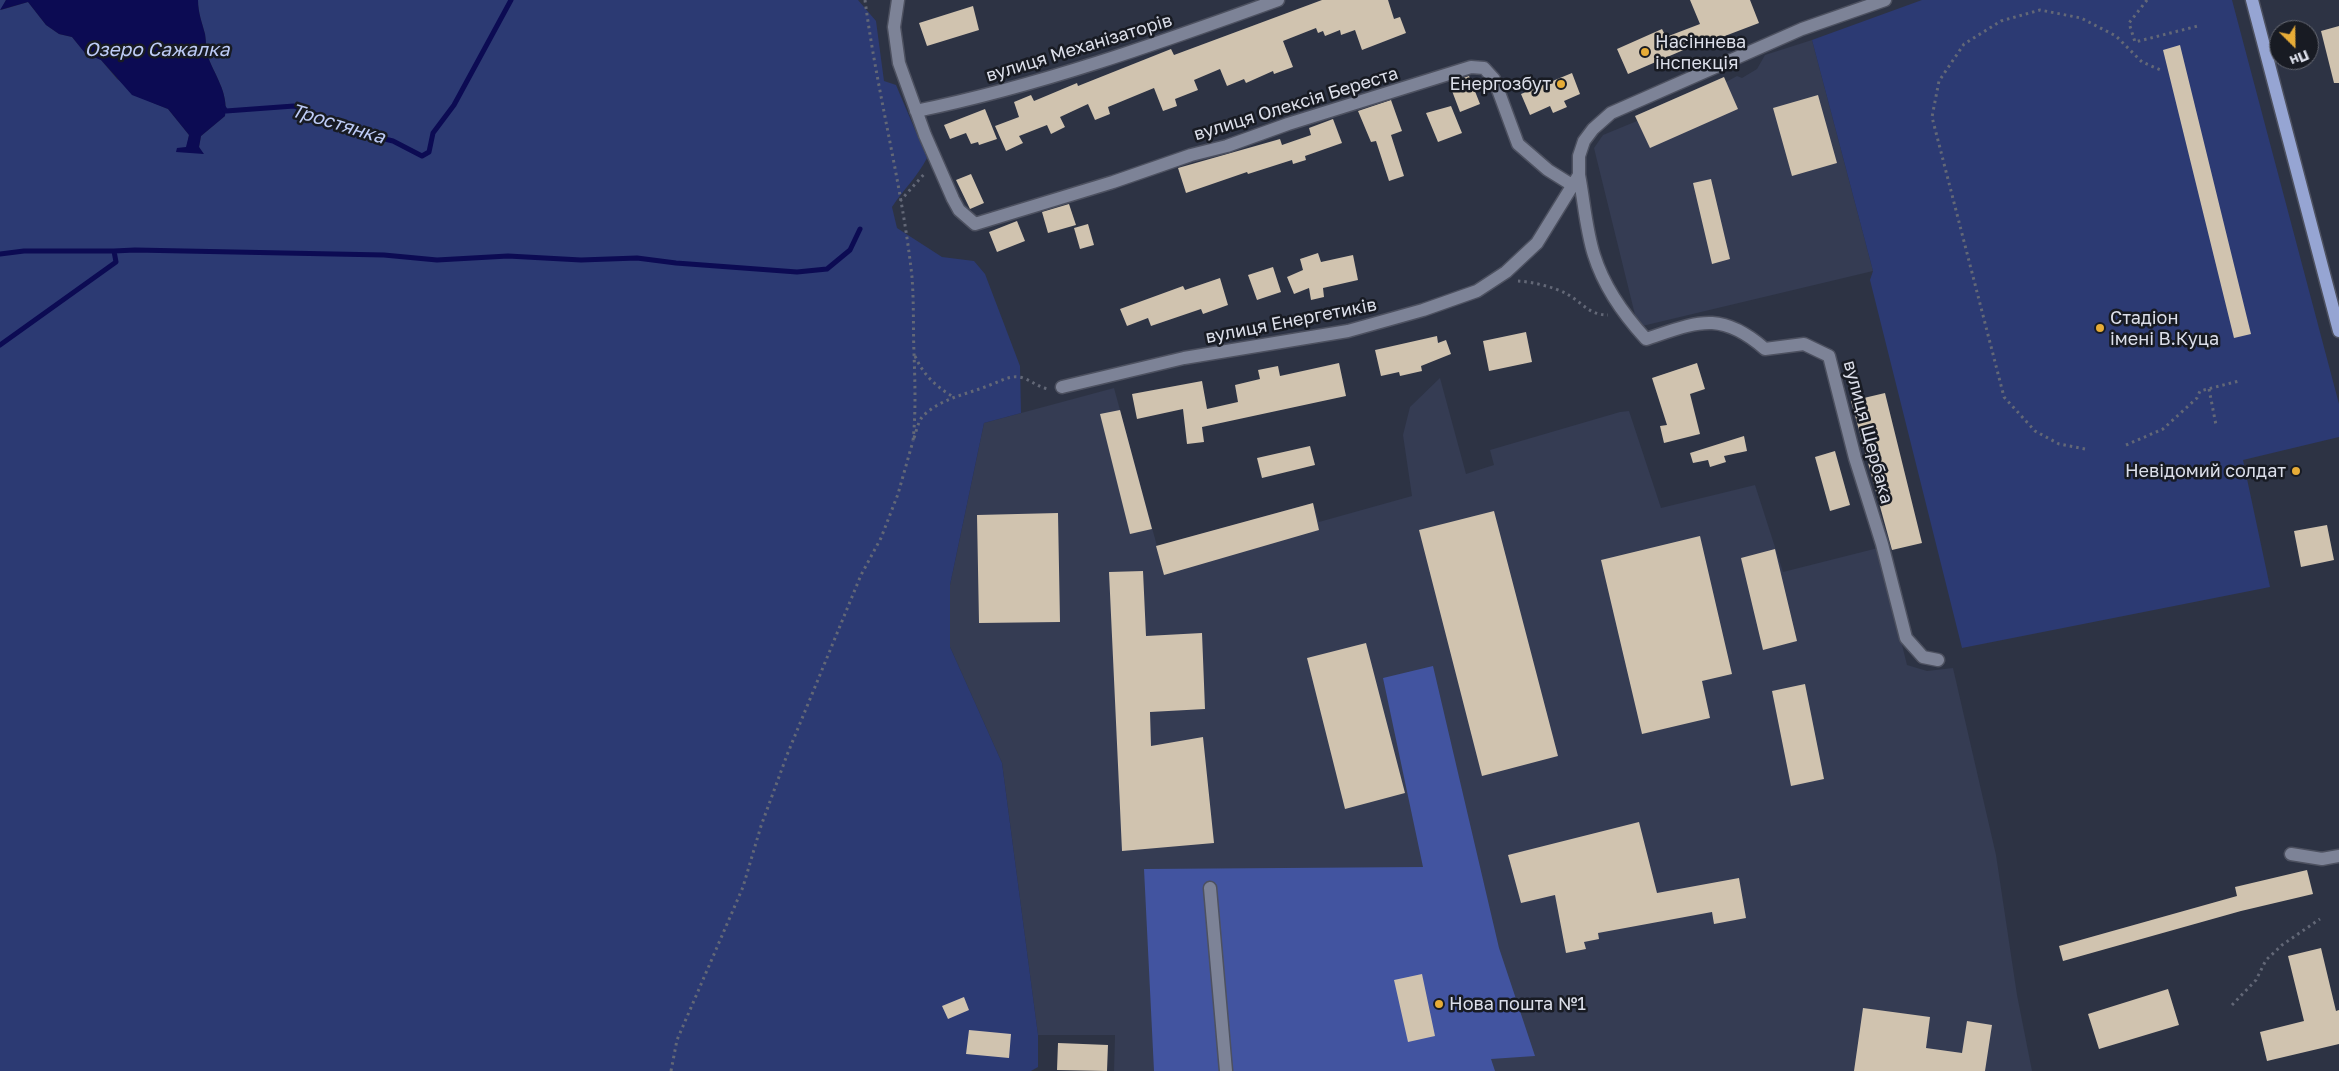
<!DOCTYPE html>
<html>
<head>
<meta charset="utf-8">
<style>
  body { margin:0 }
  #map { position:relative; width:2339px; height:1071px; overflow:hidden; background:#2d3344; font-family:"Golos Text",sans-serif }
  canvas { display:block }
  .north { position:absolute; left:2269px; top:20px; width:50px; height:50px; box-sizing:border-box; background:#181b23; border:1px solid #666973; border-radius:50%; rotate:157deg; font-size:14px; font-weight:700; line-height:20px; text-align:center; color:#dcdfea }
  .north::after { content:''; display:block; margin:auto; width:18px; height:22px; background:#e7ac37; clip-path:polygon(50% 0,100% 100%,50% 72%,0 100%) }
</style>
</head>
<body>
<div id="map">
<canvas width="2339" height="1071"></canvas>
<div class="north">Пн</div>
</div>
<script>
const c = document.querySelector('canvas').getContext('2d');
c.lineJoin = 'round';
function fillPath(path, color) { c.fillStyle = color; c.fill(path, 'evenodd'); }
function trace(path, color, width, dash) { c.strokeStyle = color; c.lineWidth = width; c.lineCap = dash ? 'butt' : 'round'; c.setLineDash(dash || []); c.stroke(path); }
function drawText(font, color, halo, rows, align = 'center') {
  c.font = font + ' "Golos Text",sans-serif'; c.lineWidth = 5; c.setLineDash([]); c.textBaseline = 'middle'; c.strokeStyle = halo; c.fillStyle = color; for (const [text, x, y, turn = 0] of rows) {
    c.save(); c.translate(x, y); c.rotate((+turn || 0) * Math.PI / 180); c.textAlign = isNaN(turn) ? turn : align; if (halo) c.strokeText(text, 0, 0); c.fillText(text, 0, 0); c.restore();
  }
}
fillPath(new Path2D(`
  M1812 40 1873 271 1638 327 1594 148 1603 135 1637 121 1635 116 1724 77 1726 82 1737 76 1742 78 1757 69 1765 55Z
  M1440 378 1466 474 1494 465 1490 450 1620 412 1629 411 1661 508 1755 485 1783 572 1878 548 1907 665 1927 671 1953 668 1996 855 2017 995 2032 1071H1114L1115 1035H1038L1002 763 950 647V585L984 423 1114 388 1157 546 1313 503 1319 522 1412 496 1403 435 1410 407Z`), '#353c53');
fillPath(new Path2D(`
  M0 0H6L1 10 28 2 46 25 59 34 72 37 85 53 101 60 117 79 151 102 168 109 189 135 187 147 203 154 199 147 201 136 225 116C229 92 214 75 207 54 206 47 206 40 205 34 202 22 198 13 198 0H858L876 21 884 81 896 85 927 158C918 176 903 190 892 207L897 228 942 257 974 261 985 274 1020 366 1021 413 984 423 950 585V647L1002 763 1038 1035V1067L1031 1071H0Z
  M1922 0H2232L2339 404V437L2243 460 2270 587 1962 648 1870 280 1873 271 1812 40Z`), '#2c3a73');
fillPath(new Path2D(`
  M1433 666 1499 948 1535 1056 1491 1059 1495 1071H1154L1144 869 1423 867 1383 678Z`), '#4254a0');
fillPath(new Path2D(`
  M6 0H198C198 13 202 22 205 34 206 40 206 47 207 54 214 75 229 92 225 116L201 136 199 147 204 154 176 152 177 148 186 147 189 135 168 109 132 95 101 60 85 53 72 37 59 34 46 25 28 2 0 10Z`), '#0c0b53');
trace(new Path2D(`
  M223 107 226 111 294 106 368 135 393 141 422 156 429 152 433 133 454 105 511 0
  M0 254 24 251H114
  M0 345 116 262 114 251 135 250 384 255 437 260 508 256 581 260 637 258 676 263 797 272 827 269 850 250 860 229`), '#0c0b53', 5);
fillPath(new Path2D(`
  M1322 0H1388L1394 19 1400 17 1406 33 1362 50 1355 30 1341 35 1340 30 1325 36 1323 31 1318 33 1316 28 1283 41 1293 67 1274 74 1273 71 1246 83 1244 79 1227 86 1220 69 1194 80 1198 90 1175 99 1177 106 1163 111 1154 88 1108 107 1110 114 1095 120 1088 104 1060 117 1065 127 1051 134 1047 125 1019 136 1023 143 1006 151 995 126 1019 117 1014 102 1031 95 1034 101 1077 83 1078 86 1171 49 1174 55Z
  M1690 0H1750L1759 23 1696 47 1695 45 1628 74 1617 49 1662 29 1666 37 1700 24Z
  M973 6 979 30 927 46 919 23Z
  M2339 26V83H2334L2321 31Z
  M2180 45 2251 334 2234 338 2163 50Z
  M1572 73 1580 94 1564 101 1567 107 1553 113 1550 106 1530 115 1521 94Z
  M1469 76 1480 104 1460 112 1449 83Z
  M1724 77 1738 109 1650 148 1635 116Z
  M1818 95 1837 163 1792 176 1773 108Z
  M1391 100 1402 131 1391 135 1404 176 1389 181 1376 141 1371 142 1358 111Z
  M1451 106 1462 133 1438 142 1426 113Z
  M985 109 997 139 979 145 978 142 971 144 966 133 950 139 944 125Z
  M1333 119 1342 143 1305 156 1306 160 1293 164 1292 160 1248 174 1247 172 1186 193 1178 168 1280 139 1282 145 1311 135 1309 128Z
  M971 174 984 203 970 209 956 180Z
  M1711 179 1730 259 1712 264 1693 183Z
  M1069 204 1076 225 1048 233 1042 212Z
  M1017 221 1025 241 997 252 989 232Z
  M1088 224 1094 245 1080 249 1074 228Z
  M1318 253 1321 262 1353 255 1358 280 1323 288 1324 297 1311 300 1309 288 1294 294 1287 277 1303 270 1300 259Z
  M1273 267 1281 292 1257 300 1248 275Z
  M1220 278 1228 305 1203 314 1201 309 1151 326 1148 318 1127 326 1120 309 1183 286 1185 290Z
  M1526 332 1532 362 1489 371 1483 341Z
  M1437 336 1438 343 1446 340 1451 354 1421 366 1422 371 1400 376 1399 372 1381 376 1375 350Z
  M1339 363 1346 396 1202 427 1204 442 1187 444 1183 409 1137 419 1132 394 1202 381 1207 409 1238 402 1235 385 1260 379 1258 370 1278 366 1280 376Z
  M1697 363 1705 389 1690 394 1700 434 1664 443 1660 426 1667 425 1652 378Z
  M1885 393 1922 543 1892 550 1851 401Z
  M1120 410 1152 529 1130 534 1100 414Z
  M1744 436 1747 451 1724 456 1726 462 1710 467 1708 460 1693 463 1690 453Z
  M1310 446 1315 465 1262 478 1257 458Z
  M1835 451 1850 505 1830 511 1815 457Z
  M1313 503 1319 530 1164 575 1156 546Z
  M1494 511 1558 756 1482 776 1419 530Z
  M1058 513 1060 622 979 623 977 515Z
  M2327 525 2334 560 2301 567 2294 531Z
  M1700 536 1732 674 1702 681 1710 718 1642 734 1601 560Z
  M1775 549 1797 641 1763 650 1741 558Z
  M1143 571 1146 636 1202 633 1205 709 1150 712 1151 746 1203 737 1214 843 1122 851 1109 572Z
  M1366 643 1405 793 1345 809 1307 658Z
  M1805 684 1824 779 1791 786 1772 691Z
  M1639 822 1657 893 1739 878 1746 918 1714 924 1712 912 1598 933 1599 939 1584 942 1586 949 1566 953 1555 895 1521 903 1508 855Z
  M2307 870 2313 894 2241 911 2063 961 2059 946 2237 896 2235 887Z
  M2321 948 2336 1011 2339 1010V1044L2267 1061 2260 1032 2304 1021 2288 956Z
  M1422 974 1435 1036 1408 1042 1394 980Z
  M2168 989 2179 1025 2099 1049 2088 1014Z
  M964 997 969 1010 948 1019 942 1006Z
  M1863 1008 1930 1017 1926 1048 1962 1053 1967 1021 1992 1025 1985 1071H1854Z
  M969 1030 1011 1034 1009 1058 966 1054Z
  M1058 1043 1108 1045 1107 1071 1057 1070Z`), '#d0c3af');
const minor = new Path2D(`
  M898 0 894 27 899 63 925 135 953 199 959 210 975 224 1113 182 1191 155 1227 146 1288 124 1471 67 1484 68 1494 79 1518 144 1548 170 1572 185
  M916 111C1039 86 1159 43 1278 0
  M1579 175C1584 201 1586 230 1594 255 1604 287 1623 314 1646 339 1698 322 1720 310 1765 349L1804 344 1829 356 1855 458 1882 544 1906 638 1923 657 1938 660
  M1062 387 1184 358 1348 331 1423 310 1477 291 1506 272 1537 243 1579 175V156L1584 141 1593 129 1611 113 1802 29 1885 0
  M2291 854 2322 859 2339 856
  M1210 888 1226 1071`);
const major = new Path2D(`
  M2252 0 2339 331`);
trace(minor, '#4d5160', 15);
trace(major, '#4d5160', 15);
trace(new Path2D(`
  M865 0C877 93 902 184 912 277 914 303 913 328 914 353 915 382 916 412 913 441 916 433 918 421 923 416 943 397 966 395 990 385 1001 381 1011 374 1023 378 1032 381 1038 387 1048 389
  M2147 0 2129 23 2135 42 2198 26
  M900 201 926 172
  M1518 281C1533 282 1554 287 1567 294 1583 303 1589 315 1608 315
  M915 356C923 374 935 386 952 396
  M2209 389 2216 425
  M2126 445 2163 429 2197 398 2200 391 2239 381
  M2085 449 2059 444 2035 431 2004 397 1932 117 1939 81 1964 44 2001 21 2040 10 2081 18 2116 36 2142 62 2163 71
  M2232 1005 2256 980 2266 960 2282 945 2320 919
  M671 1071 677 1040 743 887 761 826 787 755 861 575 881 538 898 494 913 441`), '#636877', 3, [2.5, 4]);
trace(minor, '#7d8397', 12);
trace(major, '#96a5d3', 12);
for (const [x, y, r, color] of [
  [1645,52,5,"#e7ac37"],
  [1561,84,5,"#e7ac37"],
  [2100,328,5,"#e7ac37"],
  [2296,471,5,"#e7ac37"],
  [1439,1004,5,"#e7ac37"]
]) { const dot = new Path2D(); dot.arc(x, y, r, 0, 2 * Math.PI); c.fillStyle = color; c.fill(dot); trace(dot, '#181b23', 2); }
drawText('18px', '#dcdfea', '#181b23', [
  ["Насіннева",1655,42],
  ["інспекція",1655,63],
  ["Енергозбут",1551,84,"right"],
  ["Стадіон",2110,318],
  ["імені В.Куца",2110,339],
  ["Невідомий солдат",2286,471,"right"],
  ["Нова пошта №1",1449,1004]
], 'left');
drawText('18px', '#dcdfea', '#181b23', [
  ["вулиця Механізаторів",1079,48,-17],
  ["вулиця Олексія Береста",1296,104,-17],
  ["вулиця Енергетиків",1291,321,-11],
  ["вулиця Щербака",1868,432,75]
]);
drawText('italic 19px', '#beccf7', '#181b23', [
  ["Озеро Сажалка",157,50],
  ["Тростянка",338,124,17]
]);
</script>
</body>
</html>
